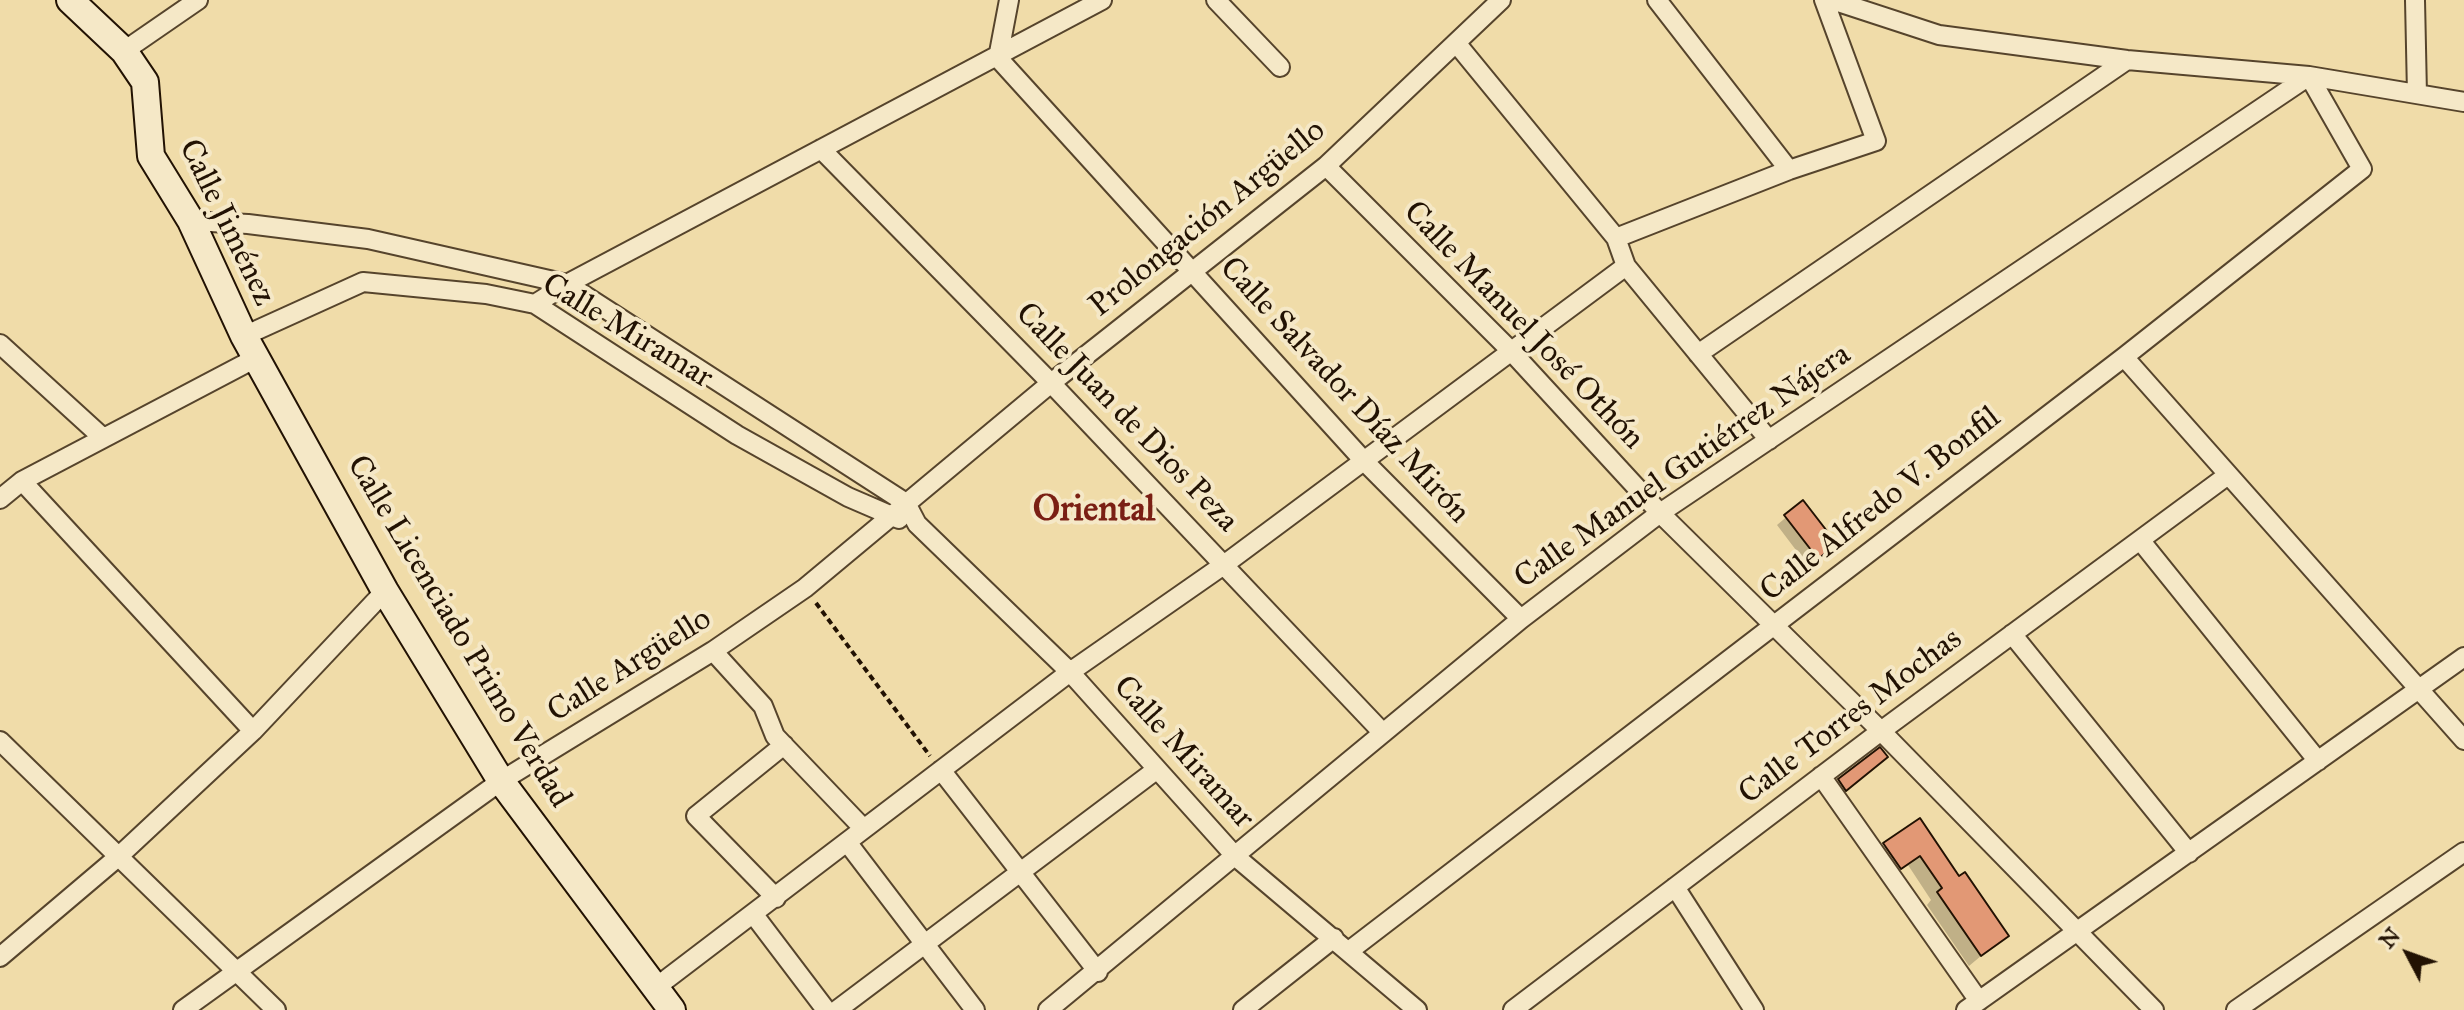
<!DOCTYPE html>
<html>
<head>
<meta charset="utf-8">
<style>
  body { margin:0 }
  #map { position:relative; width:2464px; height:1010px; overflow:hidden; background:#f0dca9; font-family:"IM FELL Great Primer",serif }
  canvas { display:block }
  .north { position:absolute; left:2368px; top:914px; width:80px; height:80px; -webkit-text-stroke:6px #f5e8c7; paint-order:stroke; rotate:311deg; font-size:22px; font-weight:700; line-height:32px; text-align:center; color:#221203 }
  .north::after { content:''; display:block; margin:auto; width:28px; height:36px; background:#221203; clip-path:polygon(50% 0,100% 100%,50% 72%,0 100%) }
</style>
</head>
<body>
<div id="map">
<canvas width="2464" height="1010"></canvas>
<div class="north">N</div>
</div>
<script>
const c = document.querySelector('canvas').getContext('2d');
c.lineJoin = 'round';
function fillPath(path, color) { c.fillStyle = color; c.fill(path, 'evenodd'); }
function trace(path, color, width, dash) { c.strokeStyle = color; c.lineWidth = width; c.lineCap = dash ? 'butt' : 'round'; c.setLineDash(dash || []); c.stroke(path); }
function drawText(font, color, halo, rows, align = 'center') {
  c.font = font + ' "IM FELL Great Primer",serif'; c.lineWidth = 8; c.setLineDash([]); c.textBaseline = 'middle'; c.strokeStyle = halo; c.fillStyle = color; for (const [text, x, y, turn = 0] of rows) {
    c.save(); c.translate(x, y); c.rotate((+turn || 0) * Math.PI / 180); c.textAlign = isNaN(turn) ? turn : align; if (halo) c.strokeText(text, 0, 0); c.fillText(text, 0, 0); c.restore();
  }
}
fillPath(new Path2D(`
  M1803 503 1826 552 1808 566 1777 525Z
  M1877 766 1837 798 1830 789 1839 780Z
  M1920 821 1959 879 2006 935 1969 966 1927 905 1931 900 1908 865 1889 879 1873 856Z`), '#0003');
const building = new Path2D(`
  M1803 500 1837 544 1818 559 1784 515Z
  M1880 747 1888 757 1846 791 1838 779Z
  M1920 818 1959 876 1965 872 2009 936 1981 956 1937 892 1942 888 1920 856 1901 869 1883 843Z`);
fillPath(building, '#e29875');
trace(building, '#221203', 2);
const street = new Path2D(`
  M1009 0 998 58 1364 461 1521 619
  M1216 0 1280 67
  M1657 0 1789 170
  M1832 0 1939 35 2127 60 2309 76 2464 102
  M2415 0 2417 94
  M1457 44 1616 238 1626 266 1769 440
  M124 51 198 0
  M821 149 1051 383 1383 733
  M1326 166 1510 350 1660 513 1881 731 2154 1010
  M191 221 248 224 368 239 567 284 906 503 917 524 1070 672 1236 857 1417 1010
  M1616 238 1789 170 1876 141 1824 0
  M535 304 567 284 1102 0
  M244 336 363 282 486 294 535 304 737 435 848 497 899 519
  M0 344 102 437
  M1698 354 2127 60
  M2124 357 2464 740
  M22 481 253 731
  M0 499 22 481 256 358
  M2140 540 2318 761
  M2012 634 2189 853
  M713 651 763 706 775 736 863 828
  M0 741 276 1010
  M941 770 1098 972
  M1821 776 1979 1001
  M847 842 975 1010
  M1675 887 1754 1010
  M776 898 696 816 784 745
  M754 915 826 1010
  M0 957 118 857 253 731 385 591
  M655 988 1070 672 1225 564 1626 266
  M183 1010 501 781 713 651 805 588 1051 383 1326 166 1501 0
  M837 1010 1156 770
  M1048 1010 1521 619 1660 513 2309 76 2362 169 2124 357 1349 951
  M1243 1010 1334 938
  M1513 1010 1881 731 2228 475
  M1966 1010 2464 657
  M2236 1010 2464 852`);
const secondary = new Path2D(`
  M70 0 124 51 145 82 151 156 191 221 244 336 385 591 501 781 672 1010`);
trace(street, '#56442c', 22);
trace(secondary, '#221203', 30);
trace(new Path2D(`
  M816 603 930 756`), '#221203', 4, [6, 4]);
trace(street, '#f5e8c7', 18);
trace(secondary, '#f5e8c7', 26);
drawText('32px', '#221203', '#f5e8c7', [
  ["Prolongación Argüello",1208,219,-39],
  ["Calle Jiménez",226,223,64],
  ["Calle Manuel José Othón",1523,326,46],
  ["Calle Miramar",627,332,31],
  ["Calle Salvador Díaz Mirón",1344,391,47],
  ["Calle Juan de Dios Peza",1126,418,46],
  ["Calle Manuel Gutiérrez Nájera",1683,467,-35],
  ["Calle Alfredo V. Bonfil",1881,505,-38],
  ["Calle Licenciado Primo Verdad",458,632,59],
  ["Calle Argüello",630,666,-32],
  ["Calle Torres Mochas",1851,717,-37],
  ["Calle Miramar",1183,753,48]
]);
drawText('bold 36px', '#7a1f14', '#f5e8c7', [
  ["Oriental",1094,511]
]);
</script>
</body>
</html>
